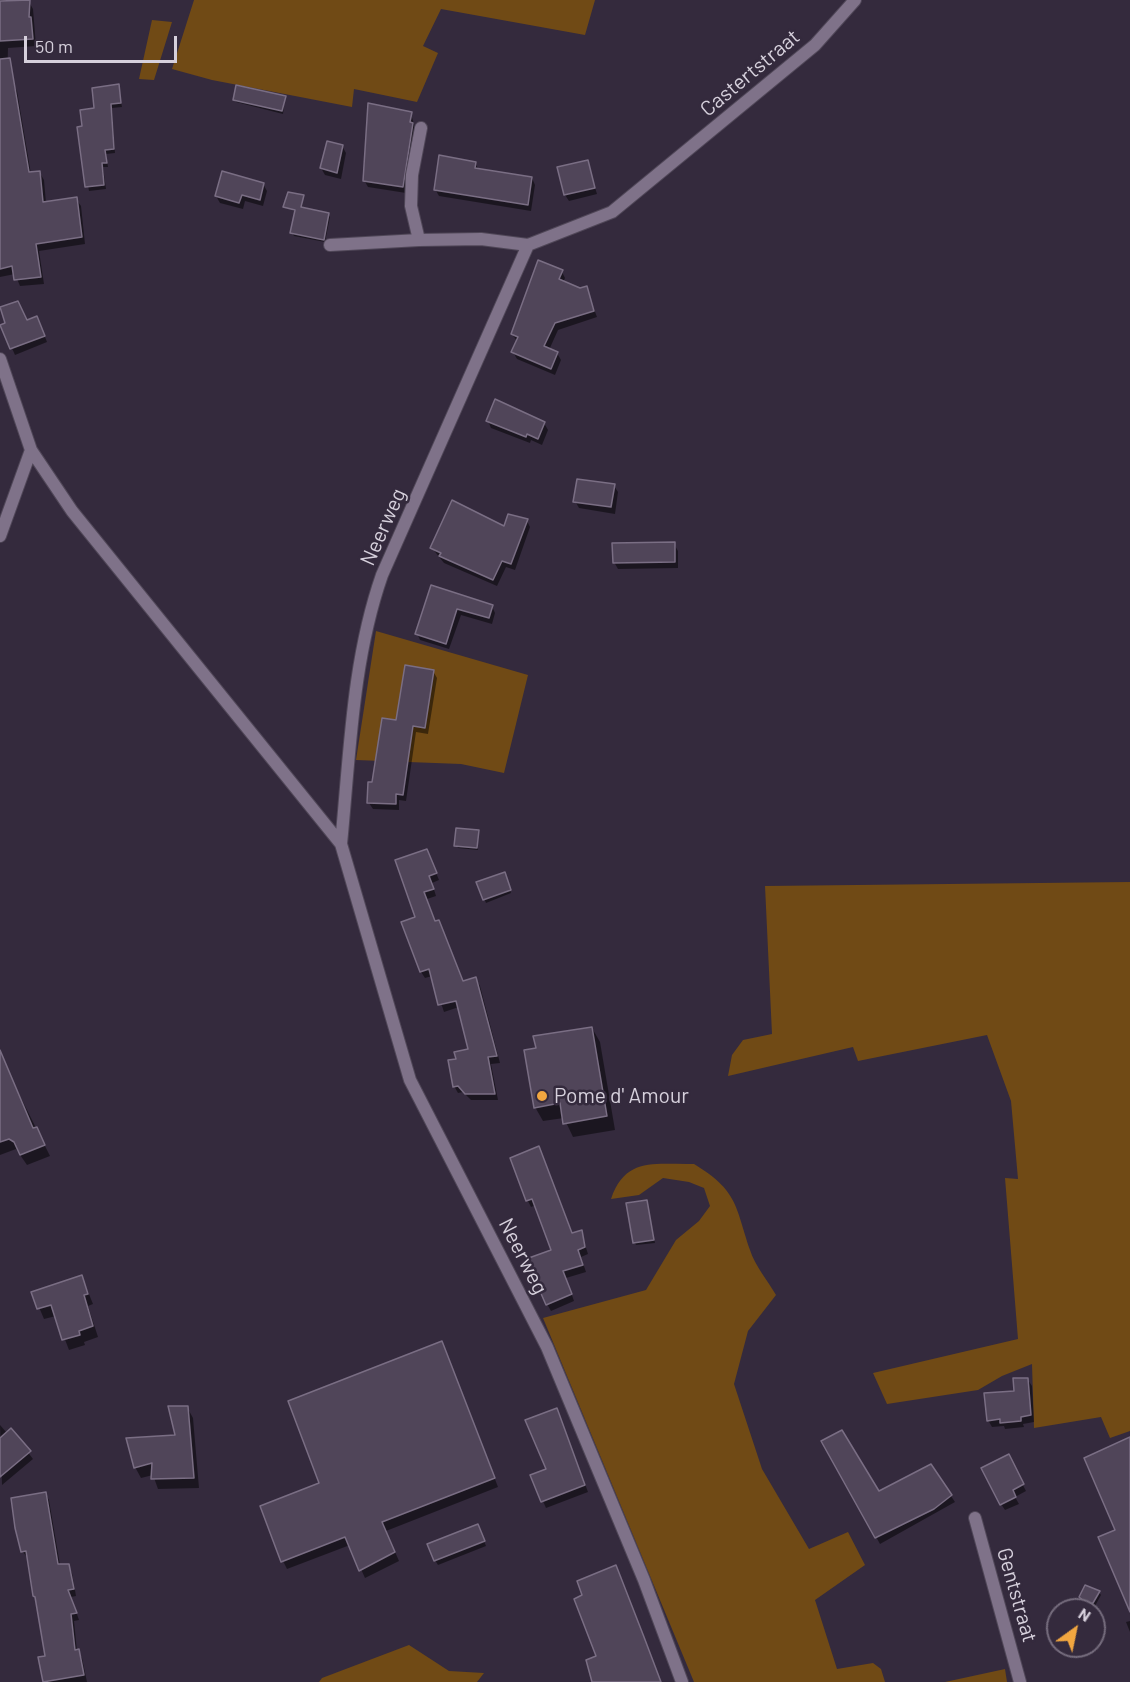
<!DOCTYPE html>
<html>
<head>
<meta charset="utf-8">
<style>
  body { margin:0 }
  #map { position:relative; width:1130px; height:1682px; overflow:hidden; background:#342a3d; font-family:Barlow,sans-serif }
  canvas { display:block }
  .north { position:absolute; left:1046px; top:1598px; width:60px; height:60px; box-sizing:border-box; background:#342a3d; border:2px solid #756c7d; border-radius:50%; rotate:33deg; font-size:16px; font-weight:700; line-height:24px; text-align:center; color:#d6d0dc }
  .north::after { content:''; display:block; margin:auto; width:21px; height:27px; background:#f1a640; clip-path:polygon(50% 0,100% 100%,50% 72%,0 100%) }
  .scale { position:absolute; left:24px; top:36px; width:153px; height:27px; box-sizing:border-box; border:3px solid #d6d0dc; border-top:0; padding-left:8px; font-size:18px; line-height:21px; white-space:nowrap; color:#d6d0dc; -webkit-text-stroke:4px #342a3d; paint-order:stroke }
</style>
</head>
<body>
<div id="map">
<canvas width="1130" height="1682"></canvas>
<div class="north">N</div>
<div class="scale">50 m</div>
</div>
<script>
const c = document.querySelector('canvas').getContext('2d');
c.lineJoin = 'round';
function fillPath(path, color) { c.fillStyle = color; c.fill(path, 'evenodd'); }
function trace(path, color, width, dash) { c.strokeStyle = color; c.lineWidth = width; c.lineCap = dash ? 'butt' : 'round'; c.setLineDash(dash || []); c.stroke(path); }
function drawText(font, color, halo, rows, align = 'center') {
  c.font = font + ' Barlow,sans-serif'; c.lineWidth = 5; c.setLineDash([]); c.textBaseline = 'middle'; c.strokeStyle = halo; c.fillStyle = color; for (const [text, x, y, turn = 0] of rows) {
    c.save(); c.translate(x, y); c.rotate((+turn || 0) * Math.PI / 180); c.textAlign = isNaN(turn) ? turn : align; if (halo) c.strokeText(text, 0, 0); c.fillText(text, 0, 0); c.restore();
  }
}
fillPath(new Path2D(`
  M194 0H595L585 35 441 9 423 46 438 53 417 102 354 89 352 107 212 80 172 69Z
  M152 20 172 22 154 80 139 79Z
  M376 631 528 675 504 773 461 764 356 760Z
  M1130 882V1431L1110 1438 1101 1417 1034 1428 1032 1364 1002 1376 978 1390 887 1404 873 1373 1018 1339 1005 1178 1018 1179 1011 1101 987 1035 858 1061 853 1047 728 1076 732 1055 743 1040 772 1034 765 886Z
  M694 1164C738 1191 735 1205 750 1250 755 1266 768 1281 776 1295L748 1331 734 1384 762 1469 809 1549 848 1532 865 1565 815 1600 837 1669 873 1663 881 1669 885 1682H694L543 1318 646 1290 676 1240 699 1221 710 1206 704 1188 689 1182 663 1178 639 1195 611 1199C626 1156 655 1165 694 1164Z
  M409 1645 449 1671 484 1673 477 1682H319L322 1678Z
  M1005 1669 1007 1682H945Z`), '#704a15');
fillPath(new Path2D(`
  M0 0 29 2 33 9 36 46 8 48 7 84 12 83 17 91 31 174 40 173 44 180 46 203 76 199 81 206 85 244 39 251 44 284 20 286 15 274 0 277Z
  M118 86 122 107 112 108 115 153 106 154 108 167H103L106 189 89 191 78 128H84Z
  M285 98 283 114 236 102 234 99Z
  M411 114 416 131 406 193 368 187 364 180Z
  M342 146 346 153 341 179 325 175 321 168Z
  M587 161 597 194 569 201 565 195Z
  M475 163 479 170 532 178 535 185 531 211 439 196 435 189Z
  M263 184 267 191 263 206 245 201 243 209 220 203 216 196Z
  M303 197 302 209 328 214 330 217 325 242 294 236 292 233 296 212 284 206Z
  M562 272 565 278 563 283 580 290 586 288 597 317 558 330 549 350 557 353 561 360 555 375 517 359 513 352 517 341 512 334Z
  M27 322 40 324 47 342 15 355 2 326Z
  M488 421 544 423 548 430 542 445 531 440 530 443 491 428Z
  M614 486 618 492 615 514 579 508 575 501Z
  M527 521 530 527 515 570 506 567 497 586 444 563 432 548Z
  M674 544 678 551V568L618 569 614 562Z
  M432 587 492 606 495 613 492 624 461 615 449 649 420 640 417 633Z
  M433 671 437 678 428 734 416 732 406 801 399 800V810L373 809 369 803 373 784 397 722Z
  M478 831V850L458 848 456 845Z
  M427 851 439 880 432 883 436 896 427 899 436 923 442 928 464 982 476 979 480 986 500 1063 491 1064 498 1100H471L463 1092 458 1093 454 1086 470 1050 459 1007 444 1012 432 976 425 978 421 972 403 923 417 918Z
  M506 876 511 893 486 903 478 883Z
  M592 1028 600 1042 615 1130 573 1137 564 1118 543 1121 535 1107 538 1049Z
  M10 1076 50 1156 27 1165 16 1149 0 1155V1080Z
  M542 1155 573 1234 581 1232 588 1254 581 1257 586 1272 566 1278 574 1301 551 1311 547 1304 553 1251 536 1205 531 1207 528 1201 512 1159Z
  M647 1201 655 1243 636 1245 635 1243Z
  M82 1277 93 1304 88 1306 98 1337 84 1342 85 1345 69 1350 56 1316 44 1319 33 1293Z
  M446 1351 498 1487 386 1531 399 1561 365 1578 350 1545 287 1569 283 1561Z
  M1028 1380 1032 1386 1034 1422 1023 1424 1024 1427 1005 1429 1004 1426 992 1427 988 1420Z
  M187 1407 193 1418 199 1488 158 1489 153 1475 141 1478 135 1467 177 1437Z
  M560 1417 588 1492 546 1508 532 1476 548 1470Z
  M0 1425 7 1433 11 1430 33 1459 2 1485Z
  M823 1441 879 1493 951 1496 955 1502 880 1544Z
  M1008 1456 1026 1491 1015 1497 1019 1504 1005 1510 1001 1504Z
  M45 1493 49 1500 60 1565 68 1566 72 1573 76 1596 71 1597 79 1620 74 1621 77 1651 82 1658 87 1682H45L40 1658 47 1657 28 1558 22 1551Z
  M480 1531 486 1546 438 1565 435 1560Z
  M1099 1592 1101 1595 1095 1606 1091 1607 1083 1600Z
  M1130 1621V1632L1126 1622Z`), '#0007');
const building = new Path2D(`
  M30 0 29 17H31L33 39 0 41V1Z
  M10 58 29 172 40 171 43 202 77 197 82 237 36 244 41 277 14 280 12 266 0 269V59Z
  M119 84 121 103 111 104 114 149 105 150 107 163H102L104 185 85 187 77 127 82 126 80 110 94 108 92 88Z
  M236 85 286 96 282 111 233 100Z
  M368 103 412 112 410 122 413 123 403 187 363 181Z
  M327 141 343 145 337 173 320 168Z
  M439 155 476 162 475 168 532 177 528 205 434 190Z
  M588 160 595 188 564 195 557 167Z
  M222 171 264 183 260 200 242 195 239 203 215 196Z
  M288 192 304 195 301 207 329 213 324 240 290 233 295 210 283 207Z
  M538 260 563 270 559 279 580 288 587 286 594 311 555 323 544 346 558 352 551 369 511 352 518 337 511 334Z
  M18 301 27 320 37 316 45 336 10 349 0 325 5 323 0 307Z
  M495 399 545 422 538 439 527 434 526 437 486 421Z
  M577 479 615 484 611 507 573 502Z
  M452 500 504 526 508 514 528 519 511 564 502 561 493 580 439 556 441 553 430 548Z
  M675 542V562L613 563 612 543Z
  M431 585 493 605 489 618 457 609 446 644 415 634Z
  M405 665 434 670 425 728 413 726 403 795 396 794V804L367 803 368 782H372L382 718 396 720Z
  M456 828 479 830 477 848 454 846Z
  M427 849 437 873 429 876 434 889 424 892 435 921 439 920 463 981 476 977 497 1056 488 1057 495 1094H465L458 1086 453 1087 448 1060 456 1059 454 1052 468 1049 456 1001 438 1005 429 969 420 972 401 922 415 917 395 860Z
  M505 872 511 890 483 900 476 882Z
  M592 1027 607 1116 563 1124 560 1103 534 1108 524 1050 536 1048 533 1036Z
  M0 1050 33 1128 37 1127 45 1145 20 1155 14 1142 9 1139 0 1142Z
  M539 1146 572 1233 582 1230 585 1247 578 1250 583 1265 563 1271 572 1294 546 1305 526 1259 551 1250 532 1199 526 1201 510 1158Z
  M647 1200 654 1240 633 1243 626 1203Z
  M82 1275 88 1294 84 1295 93 1326 79 1331 80 1335 62 1340 51 1305 37 1309 31 1292Z
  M442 1341 495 1478 382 1522 395 1552 359 1571 345 1537 281 1562 260 1506 319 1483 288 1401Z
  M1013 1378H1028L1031 1415 1021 1417V1421L1000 1423V1419L987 1421 984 1393 1014 1391Z
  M168 1406H188L194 1478 151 1479 152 1463 134 1468 126 1438 175 1435Z
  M557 1408 585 1485 541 1502 530 1475 546 1469 525 1420Z
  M11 1428 31 1451 0 1477V1438Z
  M842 1430 879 1491 931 1464 952 1495 934 1509 875 1538 821 1441Z
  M1130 1437V1612L1098 1537 1115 1530 1084 1458Z
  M1009 1454 1024 1484 1013 1490 1016 1497 1000 1505 981 1468Z
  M46 1492 58 1564H69L74 1589 68 1590 77 1613 71 1614 75 1650 79 1649 84 1675 43 1682 38 1657 45 1656 35 1597 33 1596 26 1551 21 1552 15 1528 11 1498Z
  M478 1524 485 1541 434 1561 427 1544Z
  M616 1565 644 1637 661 1682H592L586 1660 596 1656 574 1599 582 1595 577 1581Z
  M1085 1585 1100 1591 1093 1603 1089 1605 1079 1597Z`);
fillPath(building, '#504559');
trace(building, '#7a6e84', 1.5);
const minor = new Path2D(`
  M419 240 411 206 412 175 421 128
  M330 245 419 240 481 239 528 245 612 212 815 45 855 0
  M0 359 31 450 72 511 341 844 410 1080 547 1347 644 1580 682 1682
  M0 536 31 450
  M341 844C350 753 352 661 382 575L528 245
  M975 1518 1020 1682`);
trace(minor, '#504758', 14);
trace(minor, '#7f7289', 12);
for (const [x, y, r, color] of [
  [542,1096,6,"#f1a640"]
]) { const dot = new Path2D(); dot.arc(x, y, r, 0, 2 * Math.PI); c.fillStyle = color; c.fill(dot); trace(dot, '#342a3d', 2); }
drawText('21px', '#d6d0dc', '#342a3d', [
  ["Castertstraat",750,73,-40],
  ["Neerweg",383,527,-66],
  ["Neerweg",523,1256,63],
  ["Gentstraat",1017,1595,74]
]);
drawText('21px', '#d6d0dc', '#342a3d', [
  ["Pome d' Amour",554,1096]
], 'left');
</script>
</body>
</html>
